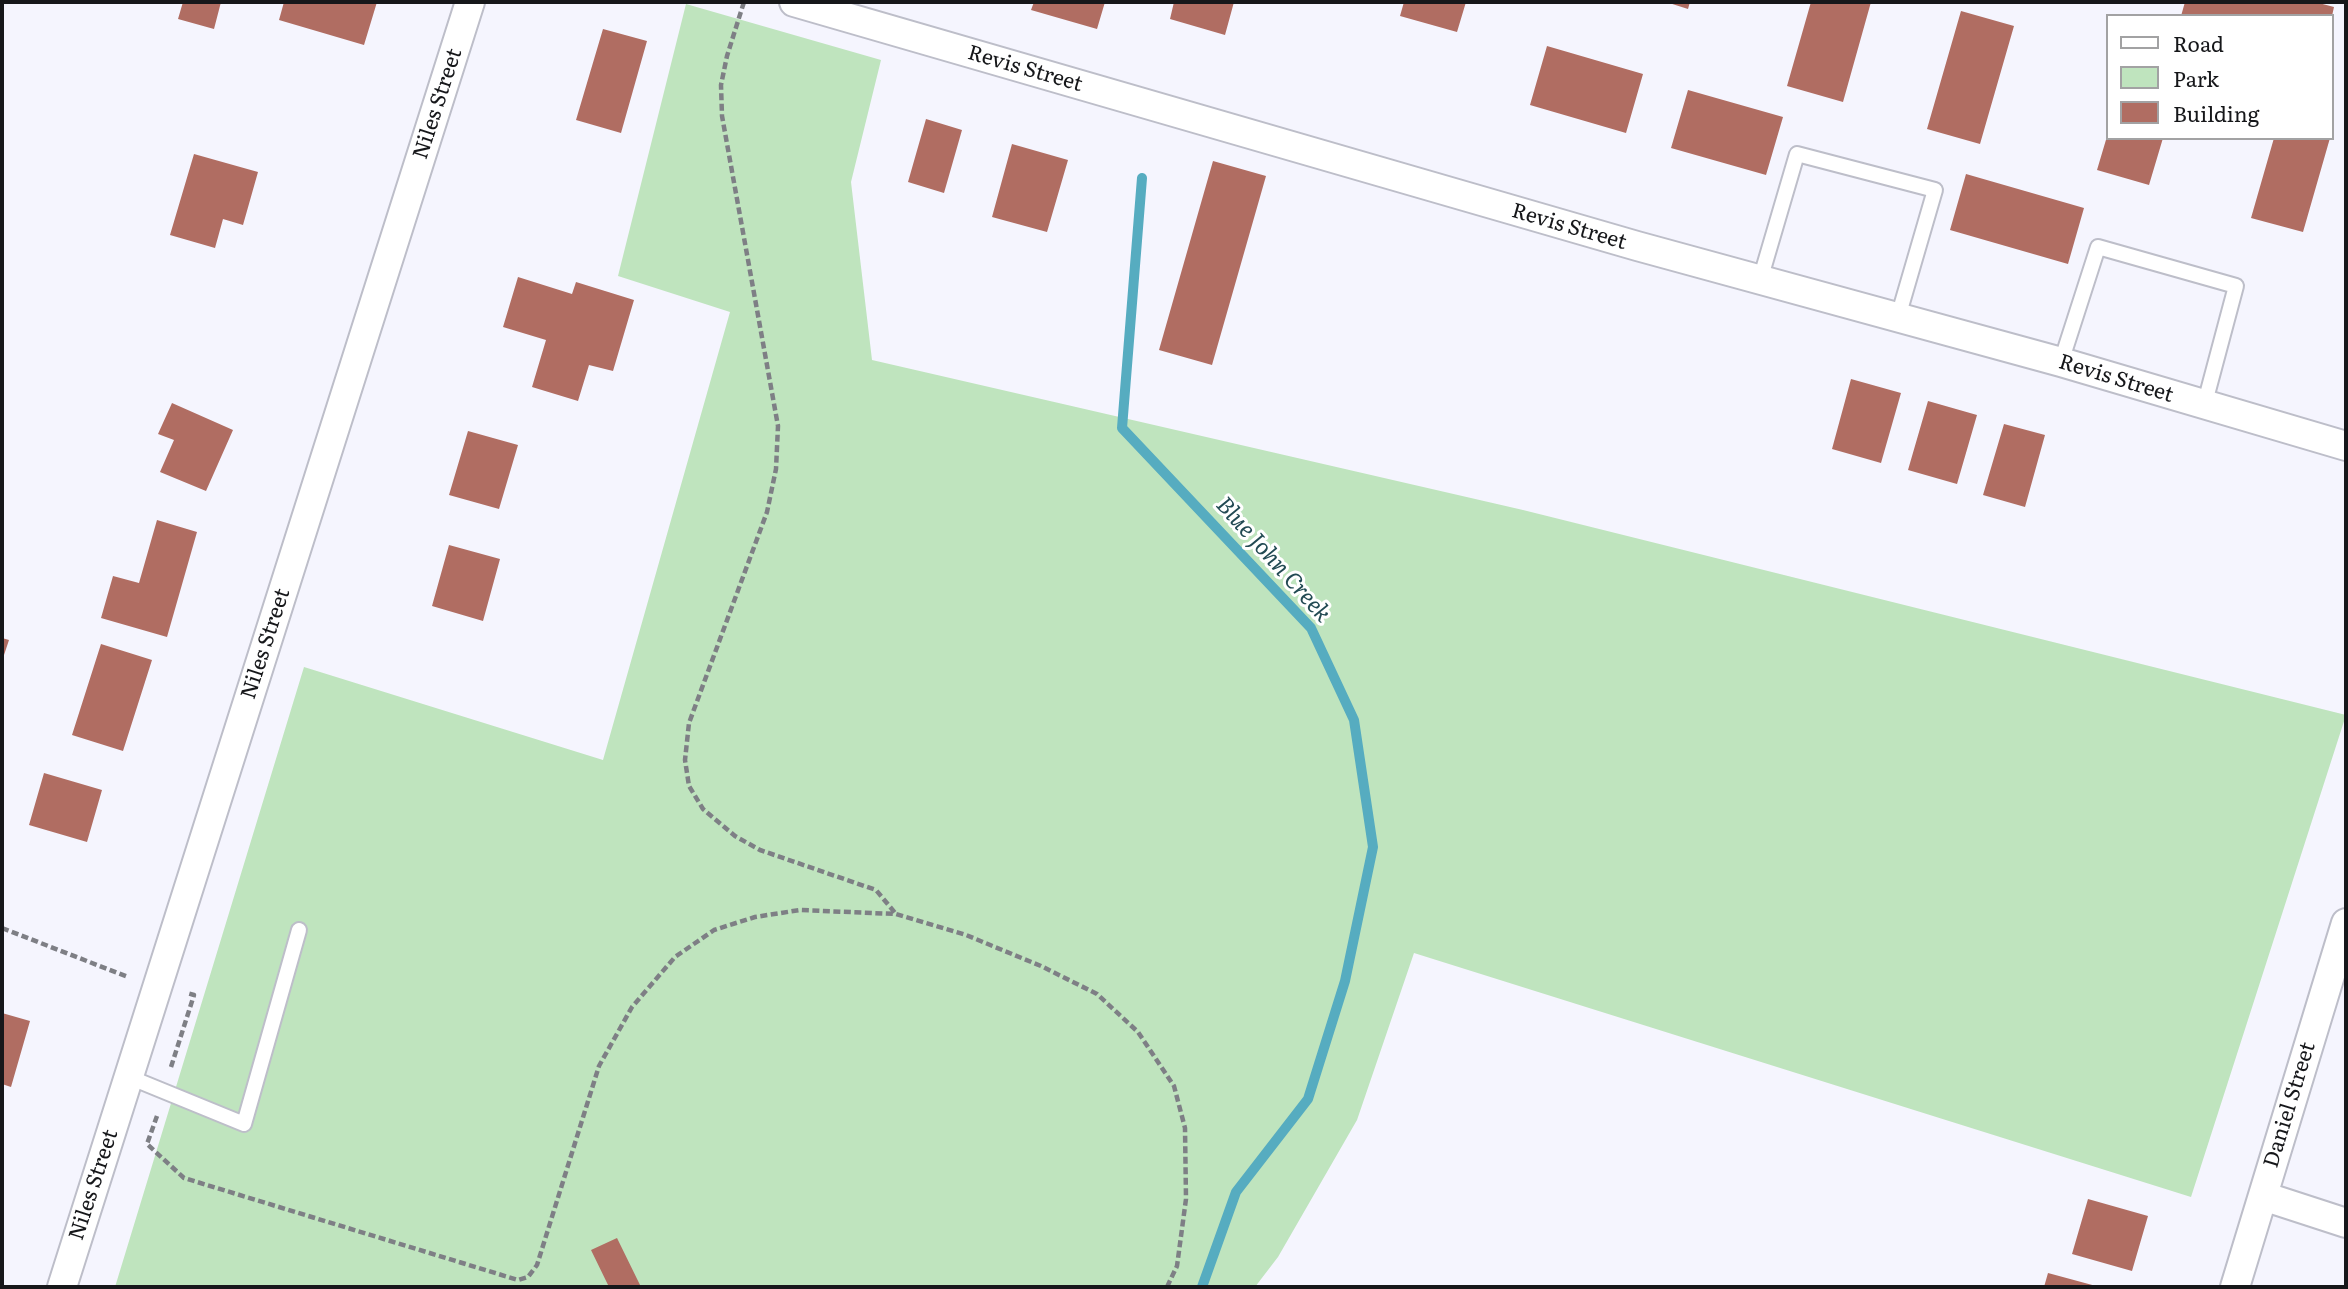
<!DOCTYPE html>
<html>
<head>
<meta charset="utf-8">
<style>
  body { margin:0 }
  #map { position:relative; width:2348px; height:1289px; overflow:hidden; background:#f5f5fe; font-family:Literata,serif }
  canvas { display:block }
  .frame { position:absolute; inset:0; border:4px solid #16171a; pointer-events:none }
  .legend { position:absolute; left:2106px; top:14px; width:228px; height:126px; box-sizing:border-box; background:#fff; border:2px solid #a2a2a3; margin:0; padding:9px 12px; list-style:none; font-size:21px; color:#16171a }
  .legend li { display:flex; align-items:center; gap:14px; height:35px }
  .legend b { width:35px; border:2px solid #a2a2a3 }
</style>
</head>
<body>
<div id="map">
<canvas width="2348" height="1289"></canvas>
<div class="frame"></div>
<ul class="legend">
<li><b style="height:9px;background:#fff"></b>Road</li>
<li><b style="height:19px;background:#bfe4be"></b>Park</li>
<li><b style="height:19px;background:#b06d62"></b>Building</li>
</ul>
</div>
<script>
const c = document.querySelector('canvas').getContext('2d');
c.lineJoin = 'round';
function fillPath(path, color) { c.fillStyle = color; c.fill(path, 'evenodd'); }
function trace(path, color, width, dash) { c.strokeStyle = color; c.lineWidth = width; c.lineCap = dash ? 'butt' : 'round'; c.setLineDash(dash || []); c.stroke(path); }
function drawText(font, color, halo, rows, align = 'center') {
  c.font = font + ' Literata,serif'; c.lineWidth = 6; c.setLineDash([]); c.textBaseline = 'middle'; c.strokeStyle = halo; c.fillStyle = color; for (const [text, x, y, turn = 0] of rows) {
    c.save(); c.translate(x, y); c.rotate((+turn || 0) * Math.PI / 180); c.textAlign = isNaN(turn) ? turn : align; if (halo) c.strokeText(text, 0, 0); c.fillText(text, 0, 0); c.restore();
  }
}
fillPath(new Path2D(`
  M686 4 881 60 851 182 872 360 1523 510 2346 715 2191 1197 1414 953 1357 1120 1278 1257 1255 1287H115L304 667 603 760 730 312 618 276Z`), '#bfe4be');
trace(new Path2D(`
  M1142 178 1122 428 1311 628 1354 720 1373 847 1345 981 1308 1099 1236 1192 1202 1287`), '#56acc0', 10);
fillPath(new Path2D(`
  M183 2H221L214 29 178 19Z
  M284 2H377L364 45 279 20Z
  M1034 2H1105L1097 29 1031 10Z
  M1174 2H1234L1225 35 1170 19Z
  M1404 2H1466L1457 32 1400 16Z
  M1666 2H1690L1688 9Z
  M1811 2H1871L1843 102 1787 86Z
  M2185 2H2315L2334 7 2332 16H2181Z
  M1961 11 2014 26 1980 144 1927 129Z
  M603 29 647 41 621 133 576 120Z
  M1547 46 1643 74 1626 133 1530 105Z
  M1688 90 1783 117 1766 175 1671 148Z
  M926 119 962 130 944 193 908 182Z
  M2108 133V138H2163L2149 185 2097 170Z
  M2274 138H2330L2303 232 2251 218Z
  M1012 144 1068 160 1047 232 992 217Z
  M194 154 258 172 243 225 223 219 215 248 170 235Z
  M1213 161 1266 176 1212 365 1159 350Z
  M1966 174 2084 208 2068 264 1950 230Z
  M518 277 572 294 576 282 634 300 613 371 589 365 578 401 532 387 546 340 503 327Z
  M1851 379 1901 393 1881 463 1832 449Z
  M1928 401 1977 415 1957 484 1908 470Z
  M172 403 233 430 206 491 160 472 174 440 158 434Z
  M2004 424 2045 435 2025 507 1983 495Z
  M468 431 518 445 499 509 449 495Z
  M157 520 197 532 167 637 101 618 113 576 139 583Z
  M449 545 500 559 483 621 432 606Z
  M2 638 9 640 2 661Z
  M101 644 152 660 123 751 72 735Z
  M44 773 102 790 87 842 29 825Z
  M2 1013 30 1021 11 1087 2 1084Z
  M2088 1199 2148 1216 2132 1271 2072 1254Z
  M617 1238 641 1287H609L591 1250Z
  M2048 1273 2096 1286V1287H2044Z`), '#b06d62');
const service = new Path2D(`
  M1760 280 1797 154 1935 190 1898 317
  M2061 362 2098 247 2236 286 2204 406
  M129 1077 244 1124 299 930`);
const minor = new Path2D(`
  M794 2 1637 246 2061 362 2346 446
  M2263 1196 2346 1223
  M62 1287 470 2
  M2235 1287 2346 923`);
trace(service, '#bdbec9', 18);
trace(minor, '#bdbec9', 32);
trace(new Path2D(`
  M744 2 727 56 721 85 722 116 778 426 776 469 767 512 689 723 685 760 689 786 703 809 735 836 760 850 876 890 896 914
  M2 928 128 977
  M171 1067 194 995 187 993
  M157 1116 147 1144 184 1178 518 1280 528 1277 537 1265 599 1066 632 1007 675 957 714 930 755 917 800 910 896 914 966 935 1041 966 1097 994 1138 1032 1174 1086 1185 1128 1186 1199 1177 1266 1167 1287`), '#7e7f85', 4.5, [7, 3.5]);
trace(service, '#fff', 14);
trace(minor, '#fff', 28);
drawText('21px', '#16171a', '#fff', [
  ["Revis Street",1025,69,16],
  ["Niles Street",438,104,-72],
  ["Revis Street",1569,227,16],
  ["Revis Street",2116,379,17],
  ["Niles Street",266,644,-72],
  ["Daniel Street",2290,1105,-73],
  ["Niles Street",94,1185,-72]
]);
drawText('italic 23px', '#224a53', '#fff', [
  ["Blue John Creek",1273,560,48]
]);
</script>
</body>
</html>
